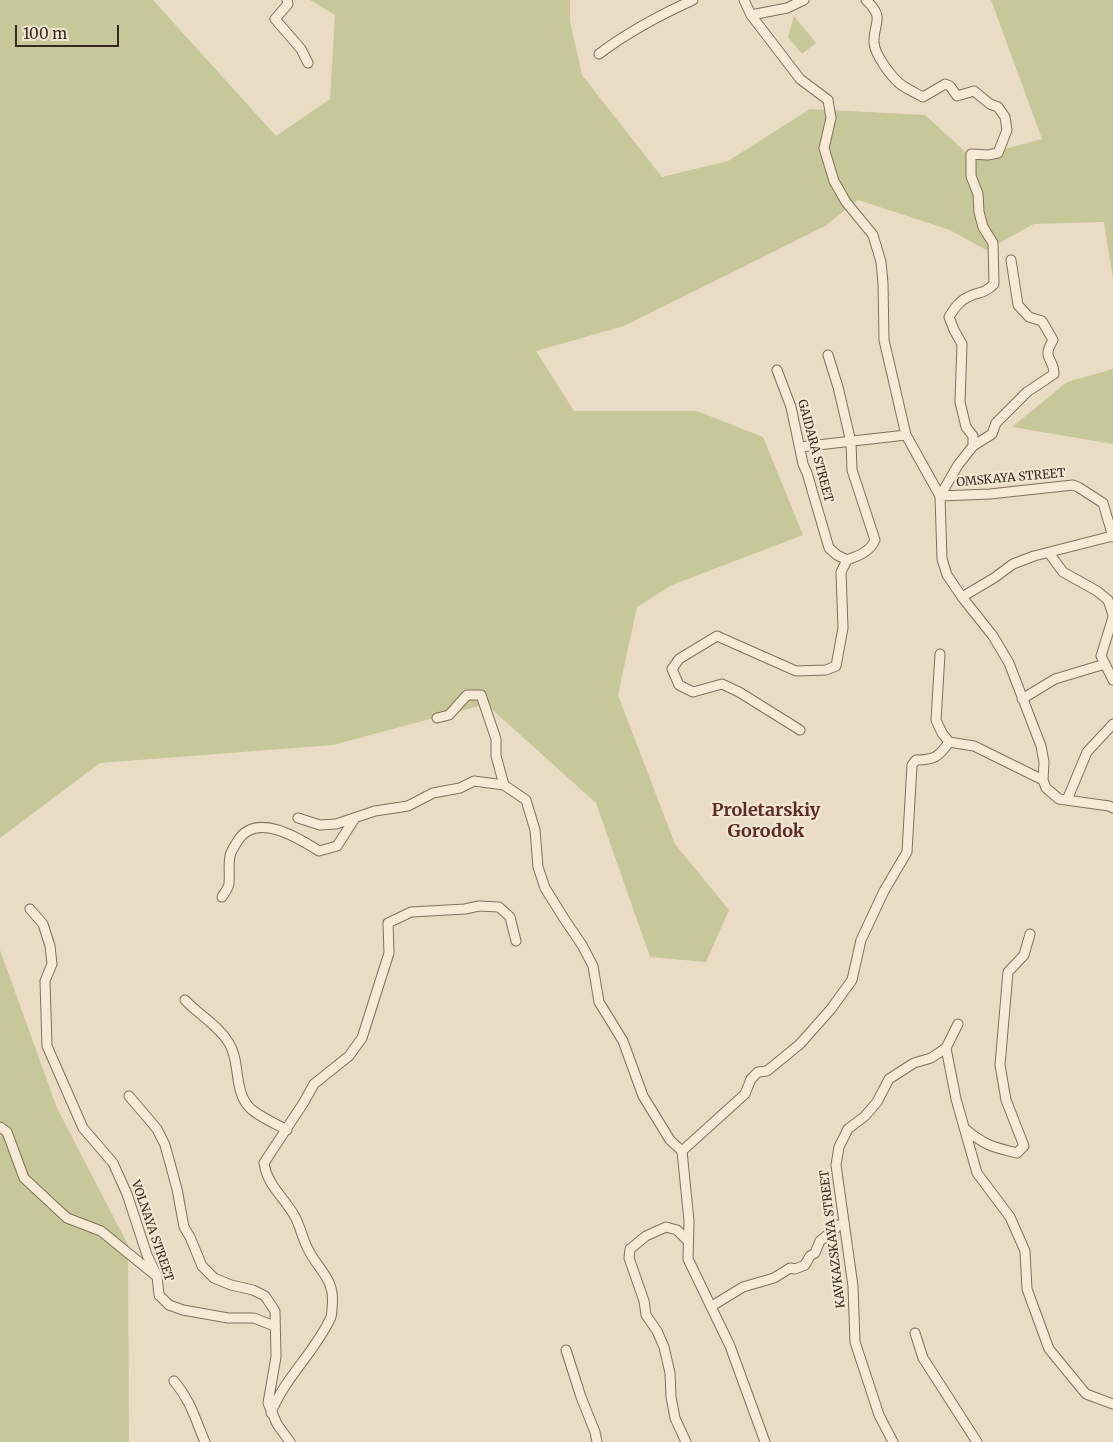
<!DOCTYPE html>
<html>
<head>
<meta charset="utf-8">
<style>
  body { margin:0 }
  #map { position:relative; width:1113px; height:1442px; overflow:hidden; background:#eadcc4; font-family:Merriweather,serif }
  canvas { display:block }
  .scale { position:absolute; left:15px; top:25px; width:104px; height:22px; box-sizing:border-box; border:2px solid #35281f; border-top:0; padding-left:6px; font-size:15px; line-height:18px; white-space:nowrap; color:#35281f; -webkit-text-stroke:4px #f3e7d3; paint-order:stroke }
</style>
</head>
<body>
<div id="map">
<canvas width="1113" height="1442"></canvas>
<div class="scale">100 m</div>
</div>
<script>
const c = document.querySelector('canvas').getContext('2d');
c.lineJoin = 'round';
function fillPath(path, color) { c.fillStyle = color; c.fill(path, 'evenodd'); }
function trace(path, color, width, dash) { c.strokeStyle = color; c.lineWidth = width; c.lineCap = dash ? 'butt' : 'round'; c.setLineDash(dash || []); c.stroke(path); }
function drawText(font, color, halo, rows, align = 'center') {
  c.font = font + ' Merriweather,serif'; c.lineWidth = 4.5; c.setLineDash([]); c.textBaseline = 'middle'; c.strokeStyle = halo; c.fillStyle = color; for (const [text, x, y, turn = 0] of rows) {
    c.save(); c.translate(x, y); c.rotate((+turn || 0) * Math.PI / 180); c.textAlign = isNaN(turn) ? turn : align; if (halo) c.strokeText(text, 0, 0); c.fillText(text, 0, 0); c.restore();
  }
}
fillPath(new Path2D(`
  M0 0H153L276 136 330 99 335 15 310 0H570V21L582 75 662 177 728 161 810 109 925 115 972 158 1042 139 991 0H1113V280L1104 222 1034 224 986 250 950 230 858 200 825 226 624 326 536 351 574 411H697L763 437 803 535 672 585 637 607 618 695 675 844 729 910 706 962 650 957 596 803 486 704 333 745 100 763 0 838Z
  M794 16 816 43 802 54 788 37Z
  M1113 369V444L1012 427 1067 382Z
  M0 950 57 1108 128 1245 129 1442H0Z`), '#c6c899');
const minor = new Path2D(`
  M287 0 288 4 275 19 301 49 308 63
  M744 0 751 15 800 79 828 100 831 118 824 148 834 181 846 202 873 235 881 262 883 283 884 340 906 435 940 496 942 559 947 575 962 597 993 636 1009 663 1041 746 1044 762 1043 780 1046 788 1059 799 1109 806 1113 808
  M866 0C886 19 873 22 874 43 875 55 891 76 899 83 906 89 916 93 923 97L945 84 950 86 957 96 974 91 990 104 998 107 1005 117 1007 130 998 153 988 155 971 154V176L978 194 979 212 983 227 993 243 994 284C983 295 979 291 968 297 959 301 954 309 949 317L954 330 962 344 960 402 966 427 973 436V446L958 465 940 496
  M751 15 787 8 804 0
  M599 54C628 32 660 15 693 0
  M828 355 838 387 851 442 852 470 875 540C870 552 858 556 847 560
  M777 370 791 407 803 464 807 473 829 548 837 555 847 560
  M973 446 992 434 996 423 1027 392 1054 374C1054 357 1041 360 1053 340L1042 321 1029 317 1018 305 1011 260
  M800 447 906 435
  M940 496 990 494 1073 485 1078 487 1103 503 1113 537
  M1049 553 1063 572 1097 591 1108 600 1113 615
  M962 597 994 578 1013 564 1034 556 1112 536
  M1113 617 1101 656 1113 680
  M940 654 936 720 942 733 949 742 974 746 1043 780
  M1022 699 1055 679 1105 664
  M437 718 449 715 467 695H481L496 739V756L504 785
  M800 730 739 692 722 684 693 692 679 685 672 669 679 659 717 636 796 671 826 670 836 666 843 628 841 572 847 560
  M1067 800 1087 752 1113 724
  M298 818 320 825 336 824 375 811 408 806 433 793 460 788 474 781 504 785 526 800 535 830 538 867 545 888 565 920 582 945 593 966 599 1002 623 1041 643 1096 670 1140 682 1151 689 1221 688 1259 730 1346 765 1442
  M222 897C224 893 229 888 229 883 230 874 228 865 230 856 231 851 234 847 237 842 255 811 297 837 319 851L337 846 355 818
  M30 909 43 924 50 946 52 964 45 981 47 1046 83 1128 113 1163 127 1194 147 1255 157 1276 159 1295 169 1305 183 1310 228 1318H254L274 1326
  M185 1000C199 1015 218 1025 229 1043 241 1063 233 1091 250 1108 258 1116 276 1124 287 1130
  M958 1024 946 1048 956 1099 977 1173 1010 1217 1025 1251 1027 1289 1049 1349 1086 1394 1113 1404
  M129 1096 157 1129 165 1145 177 1189 184 1227 190 1237 202 1266 214 1278 231 1285 253 1290 265 1296 275 1311 276 1357 268 1403 277 1424 290 1442
  M0 1127 7 1132 24 1178 67 1218 101 1231 155 1275
  M964 1128C984 1145 992 1147 1017 1153L1024 1146 1006 1100 1000 1065 1008 972 1024 955 1030 934
  M682 1151 745 1094 751 1079 758 1072 767 1071 800 1044 831 1009 852 980 861 940 884 891 907 852 912 765 916 760C934 760 939 757 949 742
  M712 1306 743 1287 774 1278 790 1268 795 1269 805 1265 810 1256 815 1253 820 1241 836 1228V1225H844
  M915 1333 923 1358 977 1442
  M566 1350 581 1397 595 1432 597 1442
  M174 1381C191 1401 195 1419 205 1442
  M271 1413C285 1377 315 1352 330 1319 332 1316 332 1312 332 1308 336 1278 318 1271 307 1247 302 1237 300 1225 294 1215 283 1196 267 1185 264 1163L304 1102 314 1084 349 1056 362 1038 389 953 388 923 411 912 465 909 479 906 499 907 510 917 516 941
  M686 1442 675 1418 671 1397 670 1373 664 1347 657 1331 646 1315 644 1301 629 1258 630 1249 646 1236 666 1227 677 1230 688 1241
  M893 1442 879 1415 855 1342 853 1286 836 1165 839 1147 848 1129 865 1116 877 1102 889 1079 914 1063 931 1058 946 1048`);
trace(minor, '#846e5c', 11);
trace(minor, '#f6ead7', 9);
drawText('12px', '#35281f', '#f3e7d3', [
  ["GAIDARA STREET",815,451,75],
  ["OMSKAYA STREET",1011,478,-5],
  ["VOLNAYA STREET",152,1231,71],
  ["KAVKAZSKAYA STREET",833,1239,-97]
]);
drawText('bold 18px', '#5e2a22', '#f3e7d3', [
  ["Proletarskiy",766,811],
  ["Gorodok",766,832]
]);
</script>
</body>
</html>
